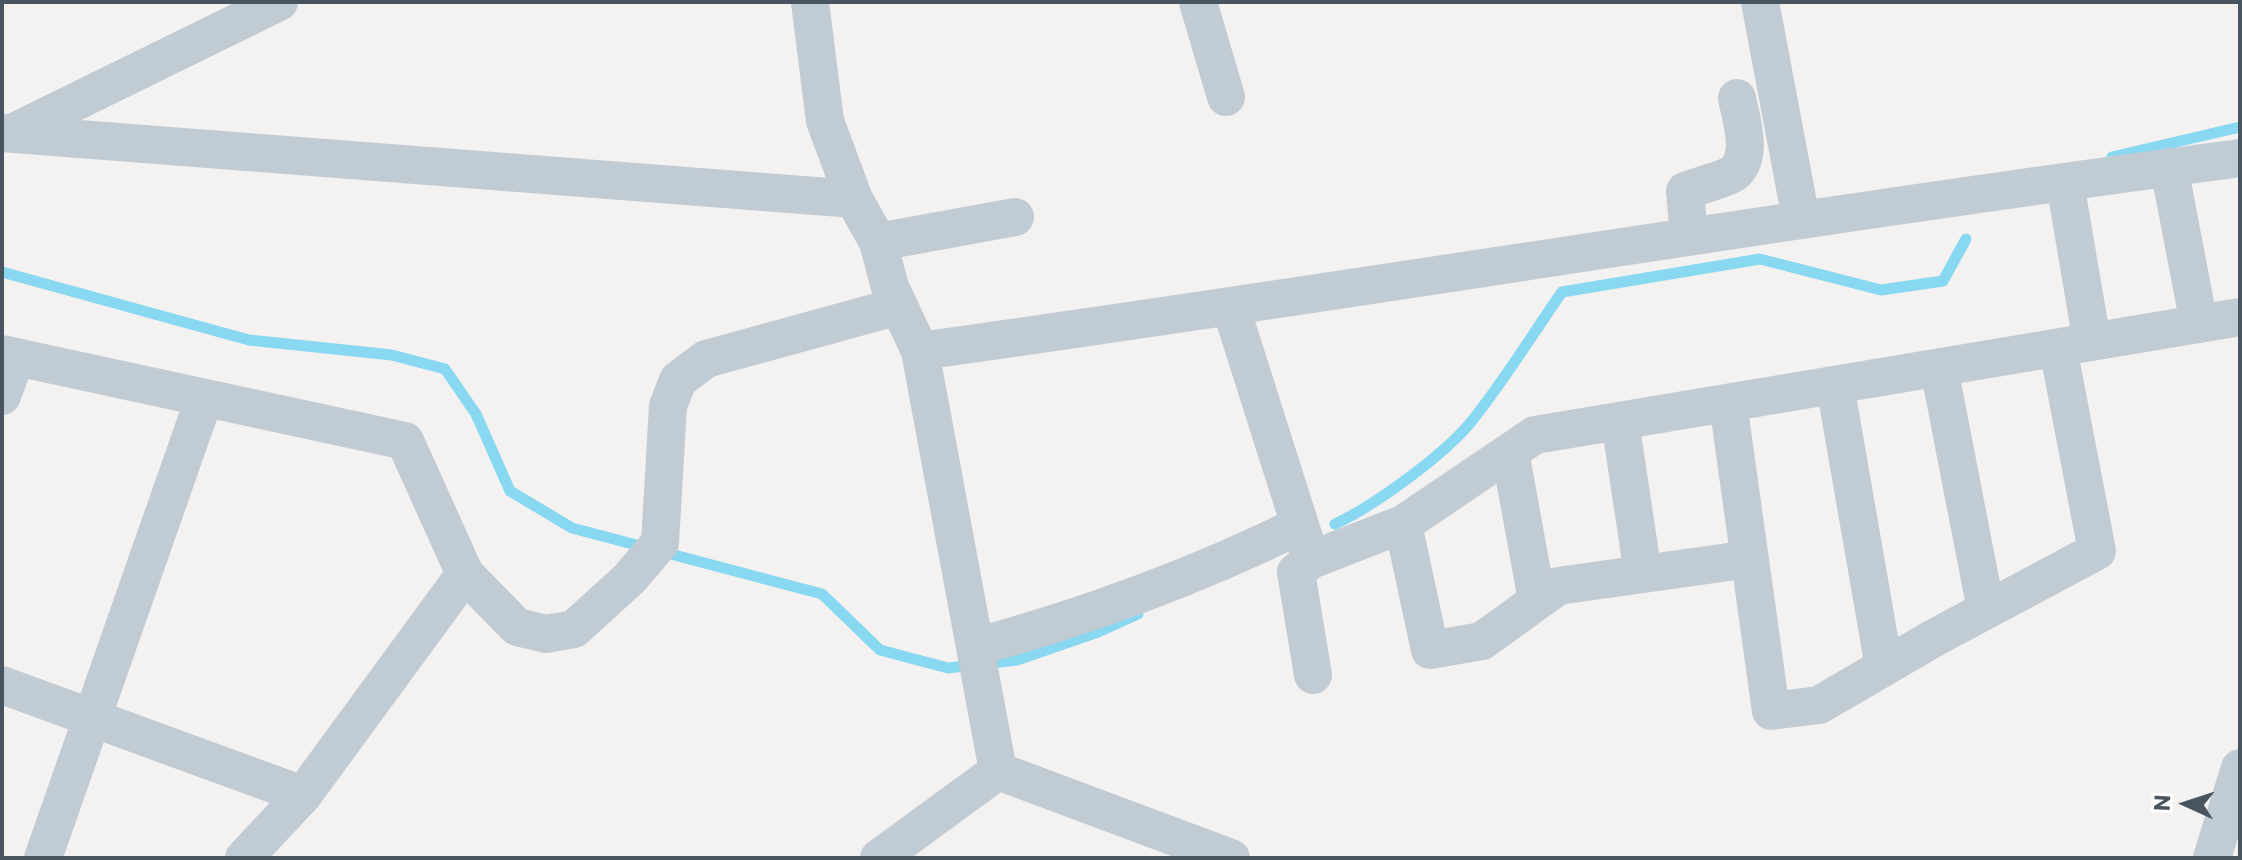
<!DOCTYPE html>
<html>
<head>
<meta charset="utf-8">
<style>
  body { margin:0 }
  #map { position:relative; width:2242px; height:860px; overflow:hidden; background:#f4f1f1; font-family:Commissioner,sans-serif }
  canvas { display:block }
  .frame { position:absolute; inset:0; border:4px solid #485460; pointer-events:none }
  .north { position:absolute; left:2146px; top:764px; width:80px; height:80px; -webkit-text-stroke:6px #fff; paint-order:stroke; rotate:273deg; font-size:22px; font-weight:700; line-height:32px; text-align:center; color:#485460 }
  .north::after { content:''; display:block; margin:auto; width:28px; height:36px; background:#485460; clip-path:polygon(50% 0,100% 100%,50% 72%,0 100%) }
</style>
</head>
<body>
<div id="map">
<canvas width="2242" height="860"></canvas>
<div class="frame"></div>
<div class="north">N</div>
</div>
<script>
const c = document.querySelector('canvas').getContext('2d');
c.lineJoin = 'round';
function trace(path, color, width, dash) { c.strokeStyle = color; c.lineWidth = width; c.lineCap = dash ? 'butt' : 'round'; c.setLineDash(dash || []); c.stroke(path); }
trace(new Path2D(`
  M2112 157 2240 127
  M2 272 249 340 392 355 445 369 476 414 510 491 572 528 822 594 880 650 948 668 1017 660 1098 632 1138 614
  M1335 524C1374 506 1444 455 1471 422 1504 381 1532 335 1562 292L1760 259 1881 290 1943 281 1966 239`), '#89d8f1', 11);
trace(new Path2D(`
  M810 2 825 121 854 199 878 242 890 287 920 351 998 771
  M1198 2 1226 97
  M1760 2 1801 219
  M2 133 854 199
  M12 133 279 2
  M2169 167 2199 324
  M2065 183 2092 342
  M1689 237 1685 191C1697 186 1724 180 1734 173 1754 156 1741 119 1737 98
  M878 242 1015 217
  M1231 308 1311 560 1403 524 1535 435 2240 317
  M920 351C1360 290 1799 216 2240 158
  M2 354 16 357 2 396
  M16 357 405 441 465 574 303 795 244 858
  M1939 368 1986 610
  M1835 385 1884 667
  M1728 403 1771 711 1819 705 1934 638 2097 551 2058 348
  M1620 421 1643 574
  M1510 452 1537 600
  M1403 524 1430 650 1482 641 1558 586 1750 559
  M1311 560 1296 572 1313 675
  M465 574 517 627 546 634 574 629 629 579 660 543 668 406 678 380 706 359 899 306
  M975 647C1083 618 1200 575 1300 525
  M2 685 303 795
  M998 771 1231 858
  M43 858 204 399
  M879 858 998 771
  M2212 858 2240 768`), '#c1cbd3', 38);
</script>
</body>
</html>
